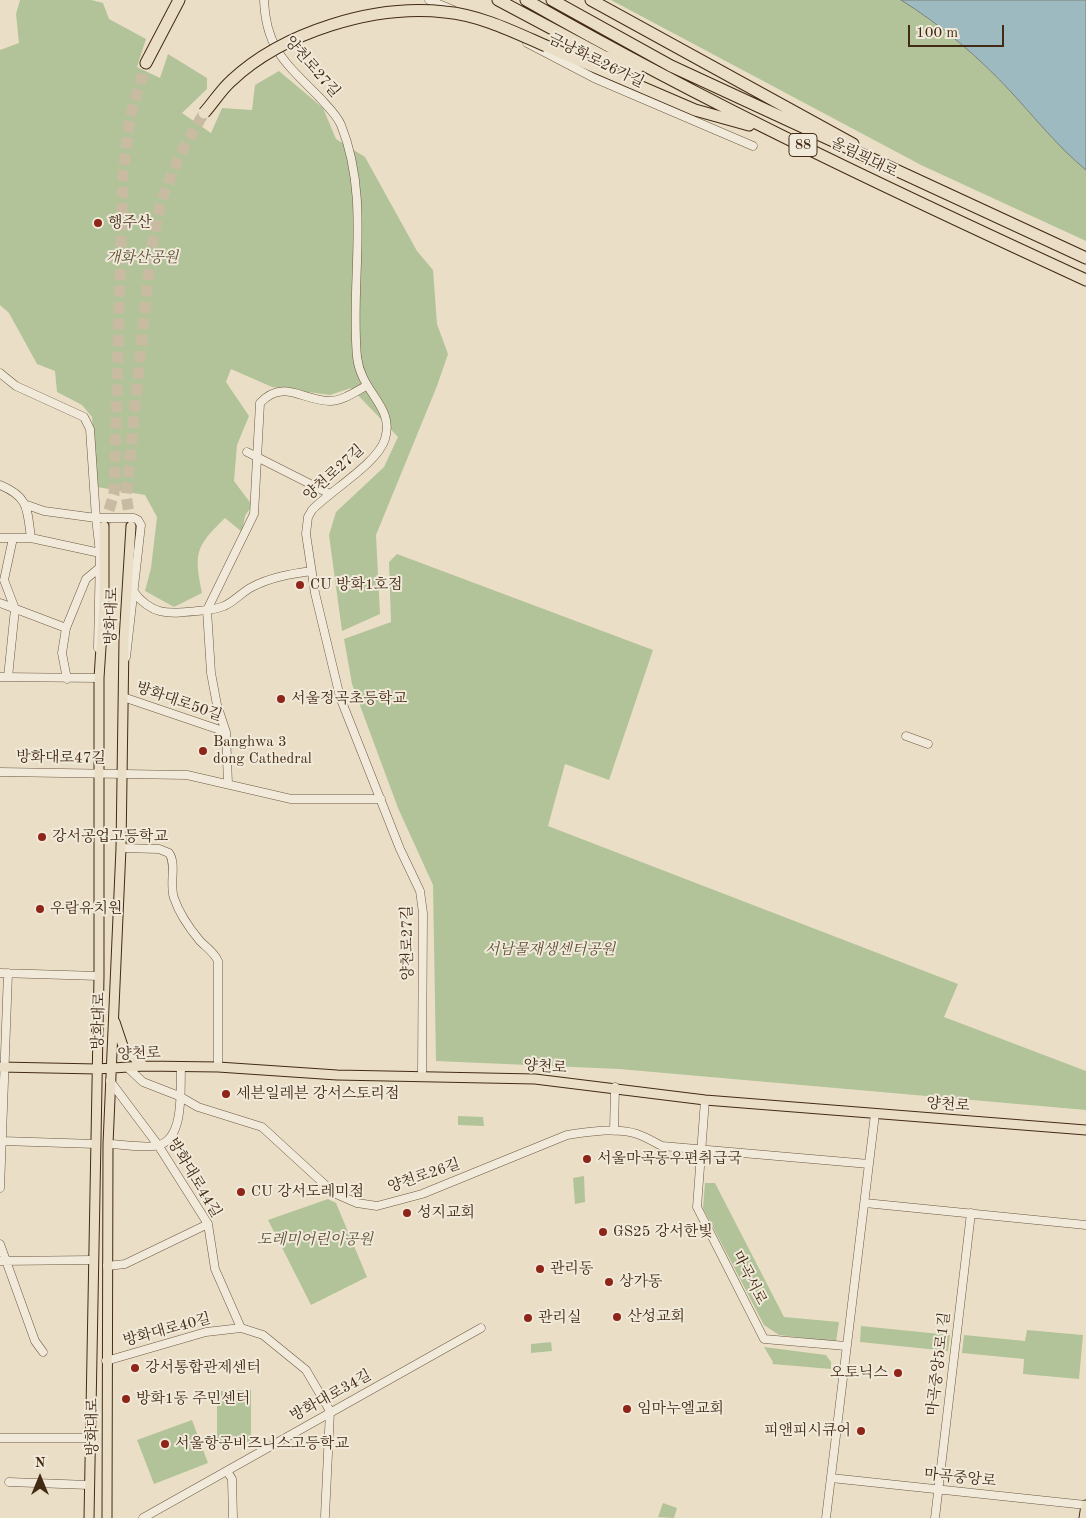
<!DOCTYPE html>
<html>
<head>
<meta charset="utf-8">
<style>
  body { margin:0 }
  #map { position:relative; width:1086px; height:1518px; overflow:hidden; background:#eadfc6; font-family:"Old Standard TT",serif }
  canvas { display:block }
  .north { position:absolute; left:15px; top:1453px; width:50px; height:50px; -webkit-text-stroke:4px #f1eada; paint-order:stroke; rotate:0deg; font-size:14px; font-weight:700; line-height:20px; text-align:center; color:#432a14 }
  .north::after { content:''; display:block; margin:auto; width:18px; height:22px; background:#432a14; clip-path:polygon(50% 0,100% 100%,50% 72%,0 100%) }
  .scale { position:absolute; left:908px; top:25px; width:96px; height:22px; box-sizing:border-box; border:2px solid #432a14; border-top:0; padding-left:6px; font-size:15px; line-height:18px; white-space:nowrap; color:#432a14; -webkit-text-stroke:4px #f1eada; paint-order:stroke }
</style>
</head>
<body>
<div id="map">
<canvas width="1086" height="1518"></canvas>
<div class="north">N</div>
<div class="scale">100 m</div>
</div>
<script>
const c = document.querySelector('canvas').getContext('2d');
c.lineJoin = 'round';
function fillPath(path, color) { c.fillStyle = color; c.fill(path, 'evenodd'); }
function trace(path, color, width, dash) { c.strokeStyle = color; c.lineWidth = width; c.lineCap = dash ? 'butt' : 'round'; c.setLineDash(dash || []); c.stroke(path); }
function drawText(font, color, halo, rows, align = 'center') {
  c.font = font + ' "Old Standard TT","Noto Serif KR",serif'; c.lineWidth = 4; c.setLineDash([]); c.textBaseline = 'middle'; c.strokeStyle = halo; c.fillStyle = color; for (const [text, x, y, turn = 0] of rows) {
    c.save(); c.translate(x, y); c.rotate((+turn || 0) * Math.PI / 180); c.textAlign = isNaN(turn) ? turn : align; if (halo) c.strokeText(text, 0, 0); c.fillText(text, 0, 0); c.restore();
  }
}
fillPath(new Path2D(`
  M20 0H91L103 3 109 19 146 39 137 67 160 78 168 54 207 78V89L182 113 211 133 222 108 252 110 255 85 279 71 323 108 336 139 365 157 417 251 433 270 437 324 448 354 437 386 376 535 380 614 342 631 329 535 336 512 384 467 398 437 351 388 330 395 272 387 231 369 226 382 249 416 237 445 234 481 252 505 245 516 242 532 225 518C195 547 194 553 202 593L174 607 145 591 151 568 157 517 145 495 97 487 92 417 82 405 57 392 55 371 37 364 9 313 0 305V50L19 43 16 14Z
  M611 0H901C941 25 980 58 1012 93 1036 119 1058 147 1086 170V241L921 165Z
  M397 554 653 650 609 780 565 764 548 826 958 984 944 1017 1086 1071V1110L619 1069 436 1061 433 885 398 808 352 684 344 639 391 622 389 562Z
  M458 1116 483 1117 484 1126 458 1125Z
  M584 1176 585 1202 575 1204 573 1178Z
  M705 1183H715L784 1317 839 1322 836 1342 779 1335 764 1325 703 1208Z
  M328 1199 336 1203 367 1277 311 1305 268 1220Z
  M861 1326 950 1335 948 1351 860 1342Z
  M1027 1330 1083 1335 1079 1379 1023 1374 1024 1359 962 1353 964 1335 1025 1341Z
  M551 1342 552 1351 531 1353V1344Z
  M764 1347 826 1355 831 1362V1369L772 1364 773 1362Z
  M251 1390V1443H217V1391Z
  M192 1420 208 1463 154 1484 137 1440Z
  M663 1503 677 1508 674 1518 658 1517Z`), '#b2c399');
const water = new Path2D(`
  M901 0H1086V170C1058 147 1036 119 1012 93 980 58 941 25 901 0Z`);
fillPath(water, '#9cbabf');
trace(water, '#78807b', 1);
trace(new Path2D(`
  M104 526 114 494 123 173 130 117 146 63
  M131 526 126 495 151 250 161 201 180 154 204 113`), '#c9bba2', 11, [11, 5.5]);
const minor = new Path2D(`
  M264 0C266 50 287 64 320 98 327 106 337 115 341 125 371 199 350 280 357 357 361 393 395 406 385 439 378 463 330 491 312 510L308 517 306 534 315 593 340 697 400 849 420 891 423 913 422 1076
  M429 0 453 10
  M527 43 594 78 753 146
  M0 373 16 386 84 417 90 429 96 518 44 511 27 505
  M247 452 330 494
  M0 485C29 497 27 509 31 538
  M0 538H31L100 553
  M133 591C152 616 168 614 197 611 206 610 215 610 224 606 234 602 242 592 252 587 271 577 291 574 311 571
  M0 603 66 628
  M98 648 100 553 96 518H134L138 520 141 525 126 657
  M0 677 99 678
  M8 677 15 609 4 580 13 538
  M67 679 62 653 66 628 86 579 98 569
  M123 697 226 732 228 784
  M226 732 217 705 211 673 207 610 254 514 260 403C283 378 303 401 330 401 342 401 355 392 366 386
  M906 736 928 744
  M0 772 187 775 291 799H381
  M121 848 159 849 169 853C177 864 169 884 174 898 179 913 190 929 200 941 207 948 214 952 218 961V1067
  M0 973 99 976
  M127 1067 143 1082 179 1096 198 1107 262 1127 334 1193 357 1203 377 1206 422 1194 567 1135C588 1132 617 1127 637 1134 646 1137 654 1142 662 1146L869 1164
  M110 1081 158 1145 208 1224 215 1269 241 1328
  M705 1100 697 1207 764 1339 846 1346
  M614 1131 615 1087
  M2 1141 96 1144
  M108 1144C123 1144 145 1149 159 1145 185 1138 180 1088 181 1067
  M0 1188 8 973
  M865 1203 1086 1225
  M0 1244 35 1341 43 1352
  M0 1261 94 1260
  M107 1266 125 1264 208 1224
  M106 1361 206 1332 241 1328 263 1335 306 1370 330 1411 325 1516
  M0 1438H90
  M227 1471 232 1479 233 1518
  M831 1478 1086 1505
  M9 1482 89 1485
  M143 1518 481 1328
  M826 1518 875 1114
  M935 1518 971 1213`);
const major = new Path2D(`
  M115 1022 124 1049 144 1066
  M0 1067 97 1069 144 1066 218 1067 337 1075 535 1079 705 1100 1086 1130
  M89 1518 99 976V678L104 601V526
  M107 1518 108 1144 121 848 124 640 131 526
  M1084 1518 1086 1505`);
const highway = new Path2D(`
  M498 0 605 57 637 69
  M526 0C707 104 897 193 1086 280
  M552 0 671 66 1086 258
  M591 0 853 144
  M546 46 695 110 749 125
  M146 63 179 0`);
trace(minor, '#6d5740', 9);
trace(major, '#432a14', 11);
trace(highway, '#432a14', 13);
trace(minor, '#f1eada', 8);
trace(major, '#eadfc6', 9);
trace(highway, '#eadfc6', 11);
const highwayBridge = new Path2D(`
  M204 113C213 103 221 90 231 81 283 32 374 4 445 12 480 15 514 32 546 46`);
trace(highwayBridge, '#432a14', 13, []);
trace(highwayBridge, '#eadfc6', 11);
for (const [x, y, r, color] of [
  [98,223,5,"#8f2418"],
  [300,585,5,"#8f2418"],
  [281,699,5,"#8f2418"],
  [203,751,5,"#8f2418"],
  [42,837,5,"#8f2418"],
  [40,909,5,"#8f2418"],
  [226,1094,5,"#8f2418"],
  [587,1159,5,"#8f2418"],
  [241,1192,5,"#8f2418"],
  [407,1213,5,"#8f2418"],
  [603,1232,5,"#8f2418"],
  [540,1269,5,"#8f2418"],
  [609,1282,5,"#8f2418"],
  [617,1317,5,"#8f2418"],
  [528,1318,5,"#8f2418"],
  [135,1368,5,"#8f2418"],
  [898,1373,5,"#8f2418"],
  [126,1399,5,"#8f2418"],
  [627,1409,5,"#8f2418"],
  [861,1431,5,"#8f2418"],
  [165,1444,5,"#8f2418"]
]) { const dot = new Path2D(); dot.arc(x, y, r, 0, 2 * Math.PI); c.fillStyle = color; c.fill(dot); trace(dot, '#f1eada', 2); }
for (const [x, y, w] of [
  [803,145,28]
]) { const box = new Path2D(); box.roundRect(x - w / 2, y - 11.5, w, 23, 4); c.fillStyle = '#f1eada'; c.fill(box); trace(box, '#432a14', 1); }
drawText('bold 14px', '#432a14', null, [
  ["88",803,145]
]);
drawText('15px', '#432a14', '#f1eada', [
  ["금낭화로26가길",596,61,26],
  ["양천로27길",312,67,49],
  ["올림픽대로",864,158,26],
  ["양천로27길",334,473,-42],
  ["방화대로",112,616,-88],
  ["방화대로50길",179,702,19],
  ["방화대로47길",61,758,1],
  ["양천로27길",408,943,-91],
  ["방화대로",99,1021,-88],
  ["양천로",139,1054,-2],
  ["양천로",545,1067,4],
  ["양천로",948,1105,4],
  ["양천로26길",424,1176,-19],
  ["방화대로44길",194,1178,59],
  ["마곡서로",749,1278,63],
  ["방화대로40길",167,1330,-15],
  ["마곡중앙5로1길",939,1364,-83],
  ["방화대로34길",331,1396,-29],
  ["방화대로",93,1427,-90],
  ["마곡중앙로",960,1478,6]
]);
drawText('15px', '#432a14', '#f1eada', [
  ["행주산",108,223],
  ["CU 방화1호점",310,585],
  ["서울정곡초등학교",291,699],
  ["Banghwa 3",213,742],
  ["dong Cathedral",213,759],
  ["강서공업고등학교",52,837],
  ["우람유치원",50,909],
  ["세븐일레븐 강서스토리점",236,1094],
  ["서울마곡동우편취급국",597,1159],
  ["CU 강서도레미점",251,1192],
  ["성지교회",417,1213],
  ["GS25 강서한빛",613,1232],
  ["관리동",550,1269],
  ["상가동",619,1282],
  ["산성교회",627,1317],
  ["관리실",538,1318],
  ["강서통합관제센터",145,1368],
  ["오토닉스",888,1373,"right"],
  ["방화1동 주민센터",136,1399],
  ["임마누엘교회",637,1409],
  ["피앤피시큐어",851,1431,"right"],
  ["서울항공비즈니스고등학교",175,1444]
], 'left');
drawText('italic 15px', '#5f5035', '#f1eada', [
  ["개화산공원",142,258],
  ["서남물재생센터공원",550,950],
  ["도레미어린이공원",315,1240]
]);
</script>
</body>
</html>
